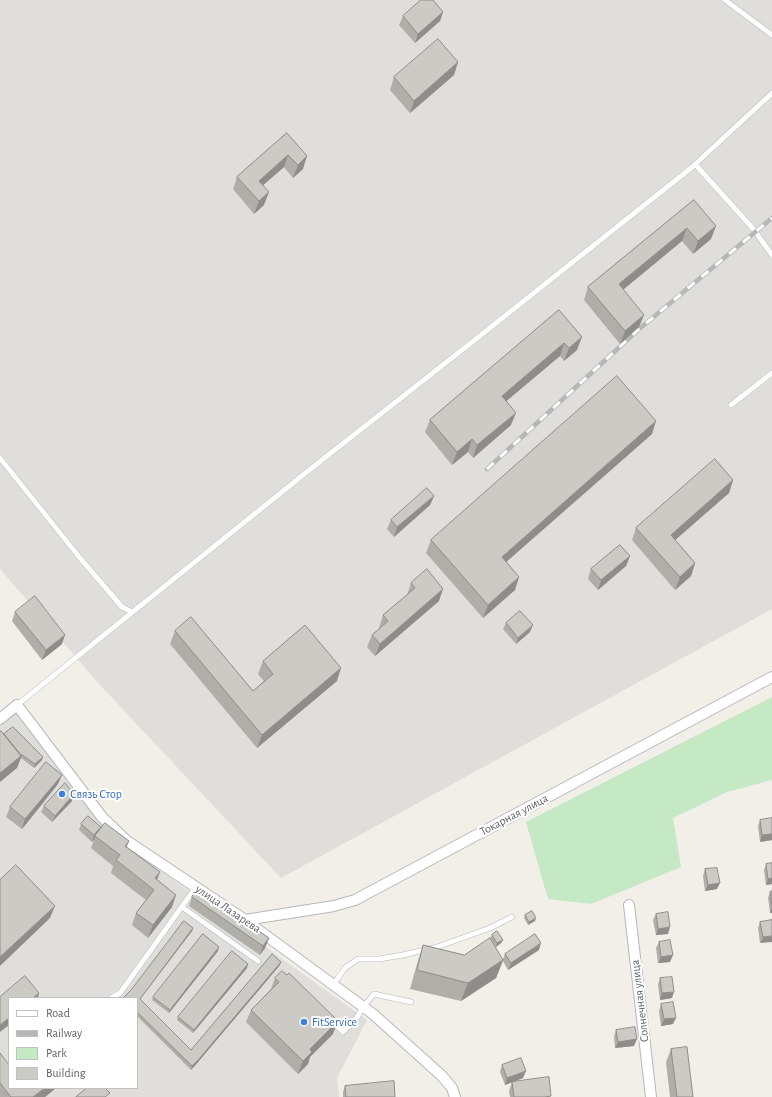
<!DOCTYPE html>
<html>
<head>
<meta charset="utf-8">
<style>
  body { margin:0 }
  #map { position:relative; width:772px; height:1097px; overflow:hidden; background:#f1efe8; font-family:"Alegreya Sans",sans-serif }
  canvas { display:block }
  .legend { position:absolute; left:8px; top:997px; width:130px; height:92px; box-sizing:border-box; background:#fff; border:1px solid #bfc1c3; margin:0; padding:5px 7px; list-style:none; font-size:12px; color:#5f6368 }
  .legend li { display:flex; align-items:center; gap:8px; height:20px }
  .legend b { width:20px; border:1px solid #bfc1c3 }
</style>
</head>
<body>
<div id="map">
<canvas width="772" height="1097"></canvas>
<ul class="legend">
<li><b style="height:5px;background:#fff"></b>Road</li>
<li><b style="height:5px;background:#b6b7b8"></b>Railway</li>
<li><b style="height:11px;background:#c5e8c5"></b>Park</li>
<li><b style="height:11px;background:#cccac5"></b>Building</li>
</ul>
</div>
<script>
const c = document.querySelector('canvas').getContext('2d');
c.lineJoin = 'round';
function fillPath(path, color) { c.fillStyle = color; c.fill(path, 'evenodd'); }
function trace(path, color, width, dash) { c.strokeStyle = color; c.lineWidth = width; c.lineCap = dash ? 'butt' : 'round'; c.setLineDash(dash || []); c.stroke(path); }
function drawText(font, color, halo, rows, align = 'center') {
  c.font = font + ' "Alegreya Sans",sans-serif'; c.lineWidth = 4; c.setLineDash([]); c.textBaseline = 'middle'; c.strokeStyle = halo; c.fillStyle = color; for (const [text, x, y, turn = 0] of rows) {
    c.save(); c.translate(x, y); c.rotate((+turn || 0) * Math.PI / 180); c.textAlign = isNaN(turn) ? turn : align; if (halo) c.strokeText(text, 0, 0); c.fillText(text, 0, 0); c.restore();
  }
}
fillPath(new Path2D(`
  M0 0H772V609L281 878 100 685 0 569Z
  M16 713 98 820 122 843 367 1020 337 1078 339 1097H0V726ZM9 998H137V1088H9Z`), '#e0deda');
fillPath(new Path2D(`
  M772 697V780L727 792 673 818 681 867 591 904 548 899 526 822Z`), '#c5e8c5');
const service = new Path2D(`
  M725 0 772 35
  M695 164 755 231 772 255
  M731 405 772 373
  M0 458 80 558 122 607 132 612
  M17 705 308 471 476 339 691 168 772 93
  M182 907 258 961
  M333 985 345 968 358 959H379L403 955 437 947 490 928 512 917
  M111 998 120 993 196 887
  M332 1021 343 1032 355 1021 363 1007 374 994 411 1002`);
const minor = new Path2D(`
  M0 719 17 705 102 817 127 841 245 920 373 1014 442 1076 452 1088 455 1097
  M629 905 651 1097
  M245 920 334 906 355 900 772 677`);
trace(service, '#b5b8bc', 6);
trace(minor, '#b5b8bc', 12);
trace(service, '#fff', 5);
trace(minor, '#fff', 10);
const rail = new Path2D(`
  M487 469 638 330 772 218`);
trace(rail, '#b6b7b8', 4.5);
trace(rail, '#fff', 3, [9]);
fillPath(new Path2D(`
  M443 12 440 21 415 43 399 25 403 16Z
  M458 62 454 75 410 113 390 90 394 77Z
  M287 133 303 169 293 178 284 167 263 185 264 205 254 214 233 189 237 177Z
  M694 200 711 239 693 254 682 241 623 290 639 327 620 344 584 300 588 287Z
  M559 310 577 350 564 361 560 356 506 401 511 425 473 458 468 452 452 465 425 432 430 420Z
  M652 434 506 562 515 590 483 618 426 553 431 540Z
  M733 480 729 493 675 540 695 563 691 576 675 590 632 540 636 528Z
  M434 496 430 505 394 537 387 529 391 520Z
  M630 556 626 566 598 590 588 579 591 569Z
  M411 583 439 601 375 656 367 647 372 635 379 629V628L383 615 407 595Z
  M15 612 62 644 42 660 12 621Z
  M506 623 530 632 516 644 503 629Z
  M175 631 253 691 264 681 258 674 263 661 337 681 257 748 170 644Z
  M4 734 42 760 34 768 21 758 20 759 17 768Z
  M58 784 22 829 6 817 10 807Z
  M74 794 72 801 52 822 41 812 44 806Z
  M760 820 772 840 760 842 758 826Z
  M81 824 101 827 129 841 127 847 157 880 172 907 148 938 132 925 136 913 146 900 111 873 113 866 91 848 94 840 92 842 79 830Z
  M772 863V884L766 885 764 870 766 864Z
  M705 869 717 889 705 891 703 876Z
  M772 891V913H770L768 898 770 892Z
  M192 897 269 938 265 948 260 955 189 906Z
  M656 914 668 934 656 935 653 920Z
  M525 915 535 921 528 925 524 918Z
  M772 920 760 943 758 928 760 922Z
  M193 928 192 931 140 999 191 1050 280 965 198 1062 191 1070 137 1016V998H123Z
  M492 935 503 940 501 943 496 947 490 938Z
  M659 942 670 962 658 963 656 948Z
  M423 945 464 955 503 959 505 954 539 950 508 970 503 961 496 978 461 1001 410 989 417 964Z
  M218 951 169 1013 152 1000 153 997Z
  M247 968 193 1033 177 1020 178 1017Z
  M275 978 333 1034 310 1057 308 1064 298 1074 246 1022 251 1010 271 989Z
  M660 978 672 998 660 1000 658 985Z
  M661 1004 673 1024 661 1026 659 1011Z
  M616 1030 634 1046 615 1048 614 1036Z
  M671 1049 693 1097H670L666 1062Z
  M0 1053 9 1088H56L45 1097H0Z
  M502 1065 523 1078 505 1085 500 1072Z
  M512 1082 551 1097H510L509 1091Z
  M345 1086 395 1097H343V1092Z`), '#afaea9');
fillPath(new Path2D(`
  M443 12 440 21 415 43 418 34Z
  M458 62 454 75 410 113 414 101Z
  M288 155 284 167 254 193 259 181Z
  M307 156 303 169 293 178 298 165Z
  M269 192 264 205 254 214 259 201Z
  M716 226 711 239 693 254 698 241Z
  M687 228 682 241 614 297 619 284Z
  M644 315 639 327 620 344 625 331Z
  M582 337 577 350 564 361 569 348Z
  M564 343 560 356 497 409 502 396Z
  M516 413 511 425 473 458 477 445Z
  M656 421 652 434 497 570 502 557Z
  M472 439 468 452 452 465 457 452Z
  M733 480 729 493 666 548 671 535Z
  M434 496 430 505 394 537 397 527Z
  M630 556 626 566 598 590 601 580Z
  M695 563 691 576 675 590 680 577Z
  M519 577 515 590 483 618 488 605Z
  M443 589 439 601 375 656 380 644Z
  M533 625 530 632 516 644 518 638Z
  M65 635 62 644 42 660 46 650Z
  M341 668 337 681 257 748 262 735Z
  M22 755 17 768 0 782V773Z
  M43 757 42 760 34 768 35 764Z
  M62 775 58 784 22 829 25 819Z
  M74 794 72 801 52 822 55 816Z
  M101 827 95 836 94 840 92 842 94 835Z
  M772 834V840L760 842 762 835Z
  M160 872 155 885V878Z
  M772 878V884L766 885 768 879Z
  M720 883 717 889 705 891 708 885Z
  M176 895 172 907 148 938 153 925Z
  M55 906 50 918 0 966V957Z
  M772 907V913H770Z
  M536 918 535 921 528 925 529 922Z
  M670 927 668 934 656 935 658 929Z
  M193 928 192 931 138 1002 140 999Z
  M772 936V942L760 943 763 937Z
  M269 938 265 948 260 955 263 946Z
  M503 940 501 943 496 947 497 943Z
  M541 943 539 950 508 970 511 963Z
  M219 947 218 951 169 1013 170 1010Z
  M673 955 670 962 658 963 661 957Z
  M503 960 496 978 461 1001 468 983Z
  M281 962 280 965 198 1062 191 1070 192 1066Z
  M248 964 247 968 193 1033 194 1030Z
  M674 992 672 998 660 1000 662 993Z
  M39 993 38 998H33Z
  M9 1018V1025L0 1032V1025Z
  M676 1018 673 1024 661 1026 664 1019Z
  M338 1021 333 1034 310 1057 308 1064 298 1074 303 1061 310 1049Z
  M637 1039 634 1046 615 1048 618 1042Z
  M526 1071 523 1078 505 1085 507 1078Z
  M45 1088H56L45 1097H33Z`), '#8f8d8a');
const building = new Path2D(`
  M421 0H433L443 12 418 34 403 16Z
  M438 39 458 62 414 101 394 77Z
  M287 133 307 156 298 165 288 155 259 181 269 192 259 201 237 177Z
  M694 200 716 226 698 241 687 228 619 284 644 315 625 331 588 287Z
  M559 310 582 337 569 348 564 343 502 396 516 413 477 445 472 439 457 452 430 420Z
  M617 376 656 421 502 557 519 577 488 605 431 540Z
  M715 459 733 480 671 535 695 563 680 577 636 528Z
  M427 488 434 496 397 527 391 520Z
  M620 545 630 556 601 580 591 569Z
  M427 569 443 589 380 644 372 635 388 621 383 615 415 588 411 583Z
  M35 596 65 635 46 650 15 612Z
  M520 611 533 625 518 638 506 623Z
  M191 617 253 691 273 674 263 661 305 625 341 668 262 735 175 631Z
  M13 727 43 757 35 764 22 755H21L4 734Z
  M0 731H1L21 756 0 773Z
  M46 762 62 775 25 819 10 807Z
  M65 783 74 794 55 816 44 806Z
  M88 816 101 827 94 835 81 824Z
  M772 818V834L762 835 760 820Z
  M105 823 129 841 125 846 160 872 155 878 176 895 153 925 136 913 154 890 116 860 120 855 95 836Z
  M772 863V878L768 879 766 864Z
  M16 865 55 906 0 957V880Z
  M717 868 720 883 708 885 705 869Z
  M197 889 269 938 263 946 192 897Z
  M772 891V907L770 892Z
  M532 911 536 918 529 922 525 915Z
  M668 912 670 927 658 929 656 914Z
  M772 920V936L763 937 760 922Z
  M184 921 193 928 140 999 191 1050 272 954 281 962 199 1059 192 1066 137 1012V998H123L131 990Z
  M497 931 503 940 497 943 492 935Z
  M203 934 219 947 170 1010 153 997Z
  M535 934 541 943 511 963 505 954Z
  M490 938 503 960 468 983 417 970 423 945 464 955Z
  M670 940 673 955 661 957 659 942Z
  M232 951 248 964 194 1030 178 1017Z
  M282 971 287 975 289 973 338 1021 310 1049 312 1052 303 1061 251 1010 279 982 275 978Z
  M25 976 39 993 33 998H9V1018L0 1025V997Z
  M672 977 674 992 662 993 660 978Z
  M673 1002 676 1018 664 1019 661 1004Z
  M635 1027 637 1039 618 1042 616 1030Z
  M687 1047 693 1097H677L671 1049Z
  M0 1053 9 1065V1088H45L33 1097H11L0 1083Z
  M521 1058 526 1071 507 1078 502 1065Z
  M549 1077 551 1096 545 1097H514L512 1082Z
  M394 1081 395 1097H346L345 1086Z
  M87 1088H105L110 1093 105 1097H76Z`);
fillPath(building, '#cccac5');
trace(building, '#8f8d8a', 1);
for (const [x, y, r, color] of [
  [62,794,4,"#3f7fe0"],
  [304,1022,4,"#3f7fe0"]
]) { const dot = new Path2D(); dot.arc(x, y, r, 0, 2 * Math.PI); c.fillStyle = color; c.fill(dot); trace(dot, '#fff', 1.5); }
drawText('12px', '#366cbe', '#fff', [
  ["Связь Стор",70,794],
  ["FitService",312,1022]
], 'left');
drawText('12px', '#5f6368', '#fff', [
  ["Токарная улица",514,815,-28],
  ["улица Лазарева",228,909,34],
  ["Солнечная улица",640,1001,-97]
]);
</script>
</body>
</html>
